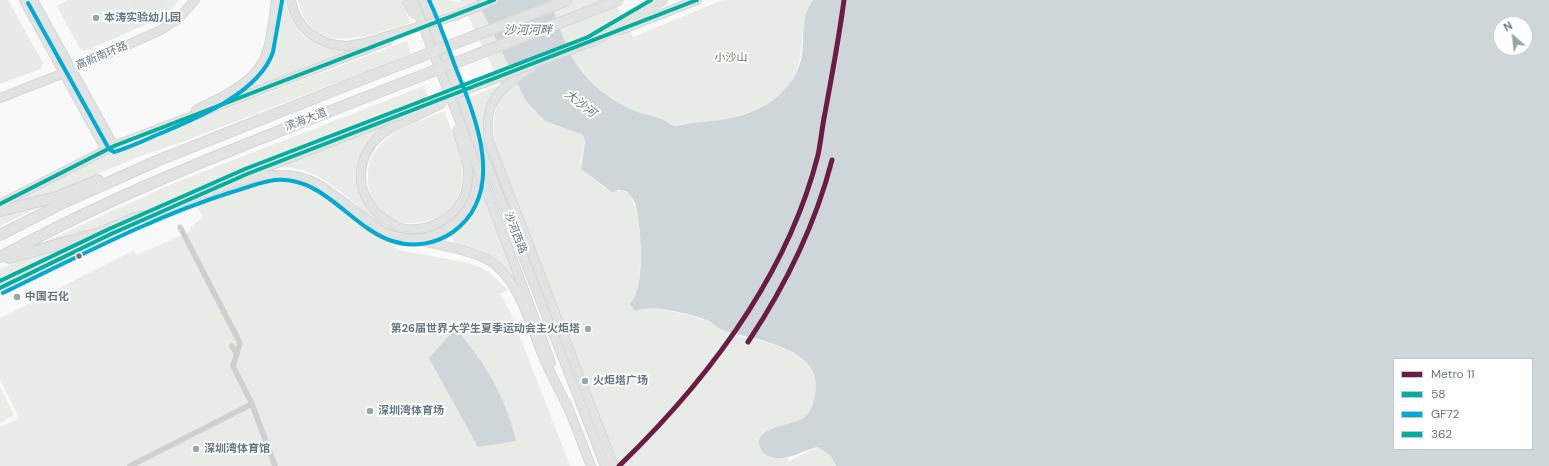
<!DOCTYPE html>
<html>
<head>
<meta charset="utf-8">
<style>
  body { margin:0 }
  #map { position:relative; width:1549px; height:466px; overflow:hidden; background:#f9f9f9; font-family:"DM Sans",sans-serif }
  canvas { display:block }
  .legend { position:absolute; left:1393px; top:358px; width:140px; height:92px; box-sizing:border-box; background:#fff; border:1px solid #c1c8cd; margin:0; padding:5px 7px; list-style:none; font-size:12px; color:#657683 }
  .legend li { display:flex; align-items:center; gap:8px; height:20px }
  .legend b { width:20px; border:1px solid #c1c8cd }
  .north { position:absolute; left:1493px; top:16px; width:40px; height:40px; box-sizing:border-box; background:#fff; border:1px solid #c1c8cd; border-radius:50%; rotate:332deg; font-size:11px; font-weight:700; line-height:16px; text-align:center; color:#657683 }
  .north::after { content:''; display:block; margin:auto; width:14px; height:18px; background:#99a4ac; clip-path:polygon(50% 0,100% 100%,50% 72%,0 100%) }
</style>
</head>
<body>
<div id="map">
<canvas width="1549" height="466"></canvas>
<ul class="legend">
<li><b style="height:5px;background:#6a1d44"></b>Metro 11</li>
<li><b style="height:5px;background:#01ad9c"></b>58</li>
<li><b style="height:5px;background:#00a9ce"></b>GF72</li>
<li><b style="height:5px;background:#01ad9c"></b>362</li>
</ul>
<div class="north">N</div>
</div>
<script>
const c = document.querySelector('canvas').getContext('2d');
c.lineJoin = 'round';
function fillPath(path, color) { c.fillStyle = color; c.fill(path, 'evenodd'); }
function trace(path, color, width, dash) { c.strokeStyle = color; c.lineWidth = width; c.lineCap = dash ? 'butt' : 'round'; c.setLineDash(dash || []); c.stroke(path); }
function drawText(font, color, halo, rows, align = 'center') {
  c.font = font + ' "DM Sans","Noto Sans SC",sans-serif'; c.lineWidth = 4; c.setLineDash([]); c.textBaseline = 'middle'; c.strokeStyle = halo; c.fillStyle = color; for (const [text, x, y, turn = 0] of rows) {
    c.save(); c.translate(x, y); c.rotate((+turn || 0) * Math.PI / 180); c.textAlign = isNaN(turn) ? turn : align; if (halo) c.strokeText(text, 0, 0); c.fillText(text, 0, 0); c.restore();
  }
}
fillPath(new Path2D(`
  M0 0H8L43 63 41 69 0 84Z
  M68 0H180L165 15 154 21 85 51 80 49 57 6Z`), '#e8e9e9');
fillPath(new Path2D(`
  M124 0H131C137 12 147 20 161 11L167 0H172C169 17 150 27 136 16 130 12 128 6 124 0Z
  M280 0H285C292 37 319 53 355 50L243 93C274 66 274 39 280 0Z
  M298 0H401L410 23C370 35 311 60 298 0Z
  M427 0H450L461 3 460 0H613L633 37 723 0H813C796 23 808 53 793 78 781 99 760 110 737 116 717 121 694 126 674 125 670 125 667 121 663 120 654 116 643 115 634 111 610 101 590 81 574 61L526 101 545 121 583 135C587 148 579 158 581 166 582 172 607 189 613 193 647 174 643 282 635 300 659 311 682 312 707 321 713 323 717 328 723 330 748 341 769 339 794 354 802 359 809 364 813 373 819 383 815 394 812 405 809 421 793 424 779 426L789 461 818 447 831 456 836 466H619L496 153C493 130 491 112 504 92L464 7 433 16Z
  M407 41 411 54 182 142 135 158 55 193 6 206 82 167 143 140Z
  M500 85C484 103 481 121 483 144L465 99Z
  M424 86 429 99 229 176 109 227 31 248 174 183Z
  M444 111C451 130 461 150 462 171 466 236 370 242 368 179 367 166 372 152 382 143 398 127 423 120 444 111Z
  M393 122C360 140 344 177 369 211 374 218 382 223 390 229 360 213 331 175 298 169 290 167 282 167 274 167Z
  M275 177 297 179 319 189 399 250 469 263 480 267 490 273 508 290 500 294 510 311 570 466H0V427L19 418 0 380V318L134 250 137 255 191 231 190 228 203 217 197 206C205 192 258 181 275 177Z
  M481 190 519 287C502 261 485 252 455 244L451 235C467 222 477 210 481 190Z
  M43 205 0 226V215Z
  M76 243 0 281V269L26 257Z
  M0 387 14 415 0 423Z`), '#e8ebe6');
fillPath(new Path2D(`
  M477 0H549C556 16 565 48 575 62 588 82 612 102 635 111 644 115 655 116 664 120 667 121 669 124 672 125 677 127 687 124 693 123 724 121 762 115 784 90 793 81 800 68 802 55 805 35 800 18 813 0H1549V466H836L831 456 818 447C799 451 781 466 764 453 743 427 795 426 805 417 811 412 812 406 814 399 816 390 817 384 814 375 805 346 750 338 725 331 719 329 714 324 709 321 695 315 668 309 653 308 647 308 640 310 635 311L630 304C646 288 641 228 636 206 635 200 630 195 626 191L618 190 613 193 581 169 585 142 583 135 545 121 526 101ZM1501 24H1525V48H1501ZM1394 359H1532V449H1394Z
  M455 329C485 361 506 398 516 441L478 447 429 358Z`), '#ced6d9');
const secondary = new Path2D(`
  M24 0 106 150
  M33 0 114 146
  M0 98 64 73 159 31 178 19 195 0`);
const primary = new Path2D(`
  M291 0C296 29 318 45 347 46
  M423 0 605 466
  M454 16 494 0
  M620 30 697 0
  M532 67C501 86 482 102 489 141L614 466
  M196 110C221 97 253 85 265 57 272 40 273 18 276 0
  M231 181 390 119
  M194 197C235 183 283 161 323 187L384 232 395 236C419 241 471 249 490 261 519 279 530 326 543 356 550 373 559 389 567 406
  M0 204 114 146 364 50
  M147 218 198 195
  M405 229C367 218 347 178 372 144 381 132 396 125 410 119
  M415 238C447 237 474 213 477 180 479 164 475 147 471 131
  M511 255 551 363
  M0 288 134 224
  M566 402 591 466`);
const highway = new Path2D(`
  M590 42 624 24 662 0
  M0 211 57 197 98 180
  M0 235 67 201 159 160 373 75
  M0 257C32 240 64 223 97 208 189 165 285 129 379 92
  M9 258 99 233 138 217 152 216`);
trace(secondary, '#d5d6d7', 10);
trace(primary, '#d5d6d7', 10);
trace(highway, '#d5d6d6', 12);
trace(new Path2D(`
  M180 227 240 343 233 366 252 404 275 466
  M232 346 237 354
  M130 466 252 404`), '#cecfd0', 5.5);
trace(secondary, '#e1e2e2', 8);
trace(primary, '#e1e2e2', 8);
trace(highway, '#e1e2e2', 10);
const primaryBridge = new Path2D(`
  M406 0 414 15
  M413 0 511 255
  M347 46 364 43 454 16
  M364 50 390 40
  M390 119 590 42
  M410 119 443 103
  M405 229C439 232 470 208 468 171 467 157 460 143 457 129`);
const highwayBridge = new Path2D(`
  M373 75 568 0
  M379 92 619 0`);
trace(primaryBridge, '#d5d6d7', 10, []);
trace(highwayBridge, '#d5d6d6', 12, []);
trace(primaryBridge, '#e1e2e2', 8);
trace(highwayBridge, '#e1e2e2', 10);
trace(new Path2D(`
  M0 204 114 146 494 0
  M0 288 111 234 247 174 697 0`), '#01ad9c', 4);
trace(new Path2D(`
  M28 3 109 149 114 152C129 148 145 140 159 134 197 118 259 93 273 52L282 1
  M3 293C78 257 152 217 232 192 246 188 260 182 275 180 324 176 350 227 392 241 413 248 436 244 453 232 508 192 475 116 455 66 447 44 439 21 429 0`), '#00a9ce', 4);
trace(new Path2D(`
  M0 281 109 229 245 169 588 37 651 0`), '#01ad9c', 4);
trace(new Path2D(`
  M748 342C786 285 815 226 832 160
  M619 466C708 380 787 277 818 155 821 141 822 127 825 113 832 75 839 38 844 0`), '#6a1d44', 5);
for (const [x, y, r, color] of [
  [96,18,4,"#99a4ac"],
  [79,256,3.5,"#657683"],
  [17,297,4,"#99a4ac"],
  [588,329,4,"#99a4ac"],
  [585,381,4,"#99a4ac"],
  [370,411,4,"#99a4ac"],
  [196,449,4,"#99a4ac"]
]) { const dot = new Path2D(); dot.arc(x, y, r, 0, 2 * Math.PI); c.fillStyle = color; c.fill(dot); trace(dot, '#fff', 1.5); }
drawText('bold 11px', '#657683', '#fff', [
  ["本涛实验幼儿园",104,18],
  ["中国石化",25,297],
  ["第26届世界大学生夏季运动会主火炬塔",580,329,"right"],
  ["火炬塔广场",593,381],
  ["深圳湾体育场",378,411],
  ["深圳湾体育馆",204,449]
], 'left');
drawText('11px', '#657683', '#fff', [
  ["高新南环路",102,56,-23],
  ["滨海大道",306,120,-21],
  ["沙河西路",515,233,69]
]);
drawText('11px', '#687a64', '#fff', [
  ["小沙山",731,58]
]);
drawText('italic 12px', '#60757c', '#fff', [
  ["沙河河畔",528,31],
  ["大沙河",580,104,38]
]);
</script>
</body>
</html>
